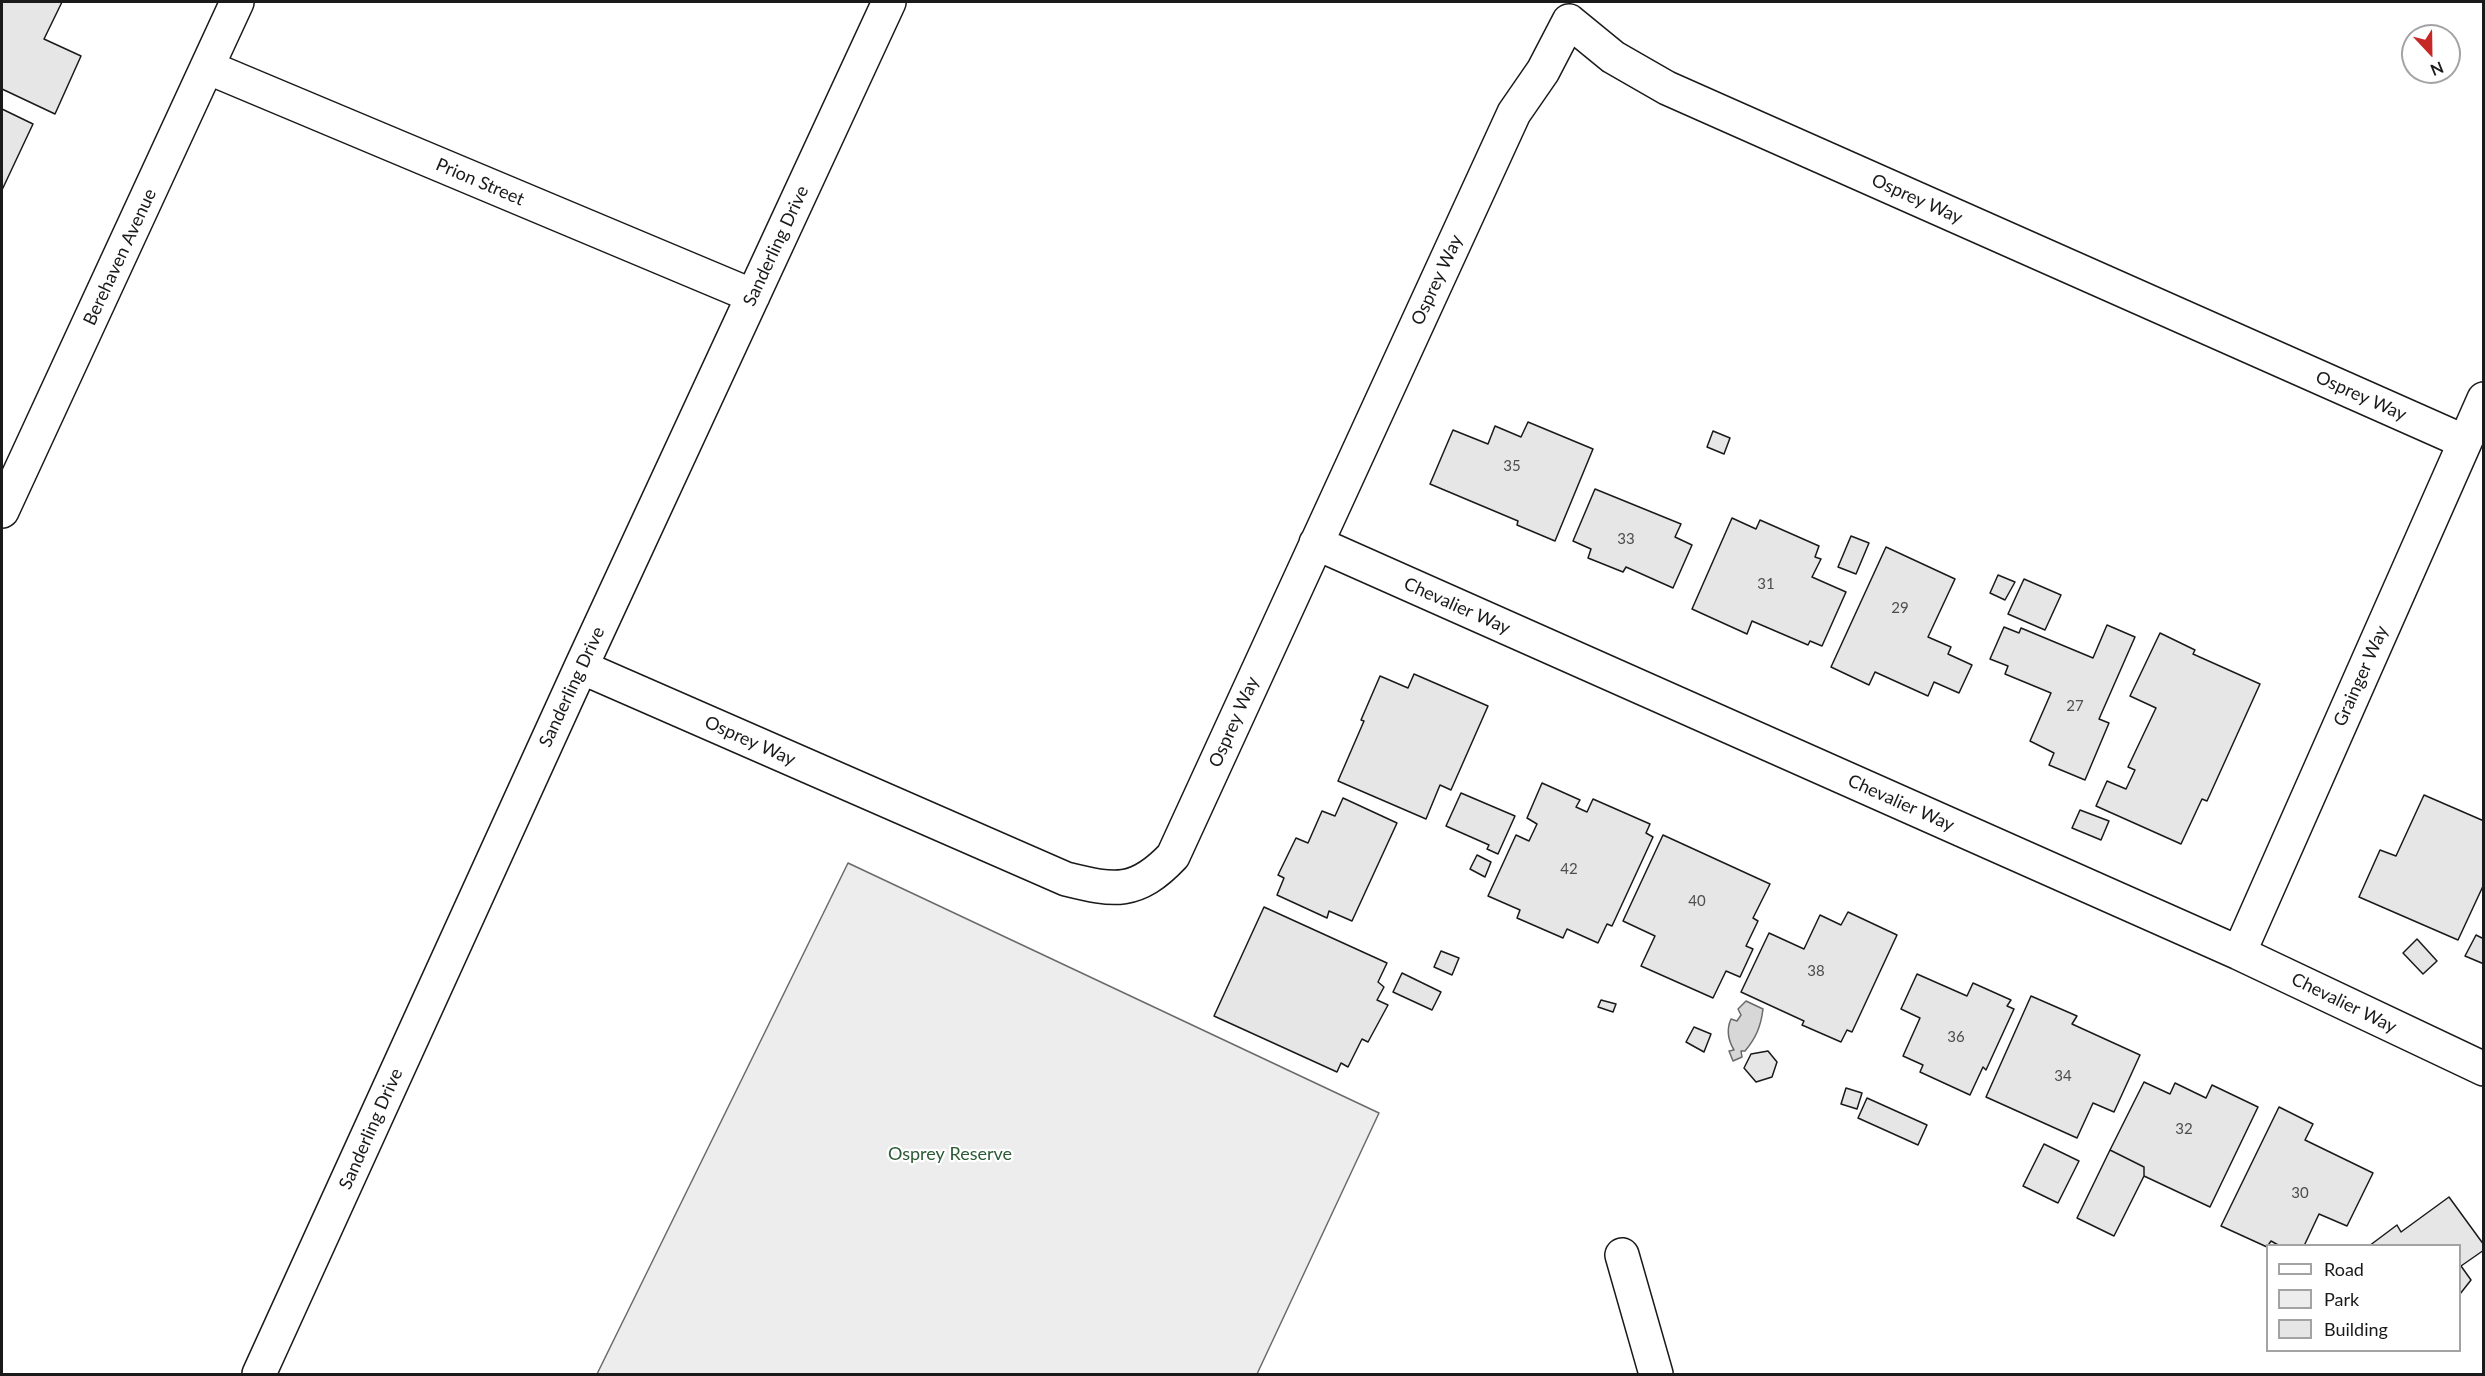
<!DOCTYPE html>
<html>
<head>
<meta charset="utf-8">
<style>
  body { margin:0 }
  #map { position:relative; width:2485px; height:1376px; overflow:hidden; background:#fff; font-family:Lato,sans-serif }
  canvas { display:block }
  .frame { position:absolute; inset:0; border:3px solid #1a1a1a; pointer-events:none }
  .legend { position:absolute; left:2266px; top:1244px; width:195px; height:108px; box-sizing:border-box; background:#fff; border:2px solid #a3a3a3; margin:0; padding:8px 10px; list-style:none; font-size:18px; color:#1a1a1a }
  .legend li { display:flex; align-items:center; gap:12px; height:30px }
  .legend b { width:30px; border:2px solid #a3a3a3 }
  .north { position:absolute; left:2401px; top:24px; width:60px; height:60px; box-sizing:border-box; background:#fff; border:2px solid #a3a3a3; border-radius:50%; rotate:158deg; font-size:16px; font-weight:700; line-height:24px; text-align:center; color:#1a1a1a }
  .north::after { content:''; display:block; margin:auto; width:21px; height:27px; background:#c62828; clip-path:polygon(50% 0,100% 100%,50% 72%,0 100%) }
</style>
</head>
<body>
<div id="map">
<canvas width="2485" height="1376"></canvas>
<div class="frame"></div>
<ul class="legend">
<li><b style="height:8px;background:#fff"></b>Road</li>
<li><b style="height:16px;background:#ededed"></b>Park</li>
<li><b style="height:16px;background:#e6e6e6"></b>Building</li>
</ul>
<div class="north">N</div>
</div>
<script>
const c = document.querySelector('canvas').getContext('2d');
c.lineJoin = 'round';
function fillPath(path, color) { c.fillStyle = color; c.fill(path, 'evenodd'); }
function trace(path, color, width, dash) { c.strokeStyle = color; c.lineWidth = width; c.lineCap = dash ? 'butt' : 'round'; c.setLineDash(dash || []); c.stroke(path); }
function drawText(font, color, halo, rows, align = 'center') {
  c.font = font + ' Lato,sans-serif'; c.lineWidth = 4.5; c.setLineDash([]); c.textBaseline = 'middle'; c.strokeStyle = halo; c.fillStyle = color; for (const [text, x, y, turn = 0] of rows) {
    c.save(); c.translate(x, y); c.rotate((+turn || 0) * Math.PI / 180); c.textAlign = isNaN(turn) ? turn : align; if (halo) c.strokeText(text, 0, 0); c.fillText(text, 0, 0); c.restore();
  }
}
const green = new Path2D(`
  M848 863 1379 1113 1257 1374H597Z`);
fillPath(green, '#ededed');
trace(green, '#6a6a6a', 1.5);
const water = new Path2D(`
  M1746 1001 1763 1009C1761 1026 1756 1038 1745 1051H1741L1742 1057 1733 1061 1729 1051 1734 1050C1728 1040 1726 1030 1731 1019L1737 1021 1741 1015 1738 1009Z`);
fillPath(water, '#d7d7d7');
trace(water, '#6a6a6a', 1.5);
const building = new Path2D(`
  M2 2H62L44 39 81 56 55 114 2 89Z
  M2 109 33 124 2 190Z
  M1528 422 1593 449 1555 541 1517 525 1518 521 1430 484 1453 430 1488 444 1495 426 1521 437Z
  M1713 431 1730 438 1724 454 1707 447Z
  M1595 489 1681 524 1675 537 1692 545 1673 588 1626 567 1623 572 1588 558 1591 549 1573 541Z
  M1732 518 1756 529 1760 520 1819 546 1815 557 1821 559 1812 577 1846 592 1822 646 1810 641 1808 645 1752 621 1747 634 1692 609Z
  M1851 536 1869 543 1856 574 1838 567Z
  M1886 547 1955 579 1928 637 1951 647 1948 654 1972 665 1959 693 1934 682 1928 696 1875 672 1869 685 1831 667Z
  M1998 575 2015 582 2005 600 1990 593Z
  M2024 579 2061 595 2045 630 2008 614Z
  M2107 625 2135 637 2099 719 2109 723 2085 780 2049 765 2054 753 2030 741 2051 693 2005 674 2008 666 1990 659 2004 627 2019 633 2021 628 2093 658Z
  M2160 633 2195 650 2193 654 2260 684 2207 801 2202 799 2181 844 2096 806 2107 781 2126 789 2135 770 2128 767 2156 708 2130 696Z
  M1414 674 1488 706 1451 790 1440 785 1426 819 1338 781 1364 721 1361 720 1380 676 1408 688Z
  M1542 783 1580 800 1576 807 1587 812 1593 799 1650 824 1646 833 1653 837 1612 926 1607 924 1598 943 1567 929 1563 938 1517 918 1520 910 1488 896 1516 835 1529 841 1537 824 1527 818Z
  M1461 793 1515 816 1498 854 1487 849 1489 845 1446 826Z
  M2424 795 2484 821V884L2458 940 2359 897 2380 850 2396 856Z
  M1343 798 1397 823 1352 921 1329 911 1327 918 1277 895 1284 878 1278 875 1296 838 1308 843 1322 811 1335 816Z
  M2080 810 2109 821 2101 840 2072 828Z
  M1663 835 1770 884 1753 918 1758 921 1746 946 1753 949 1740 977 1726 971 1713 998 1641 966 1655 936 1623 921Z
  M1477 855 1491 862 1485 877 1470 869Z
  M1264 907 1387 963 1378 982 1384 987 1377 1000 1388 1005 1368 1042 1362 1039 1348 1067 1341 1063 1337 1072 1214 1016Z
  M1848 912 1897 935 1852 1032 1847 1030 1841 1042 1802 1025 1804 1021 1741 992 1769 933 1804 949 1820 915 1841 925Z
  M2476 935 2484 939V964L2465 956Z
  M2417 939 2437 961 2423 974 2403 953Z
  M1441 951 1459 958 1452 975 1434 967Z
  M1402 973 1441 992 1432 1010 1393 992Z
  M1917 974 1967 996 1973 983 2011 1000 2007 1006 2014 1009 1986 1070 1983 1067 1970 1095 1920 1072 1923 1065 1903 1056 1920 1018 1901 1009Z
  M2031 996 2077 1016 2072 1024 2140 1055 2114 1112 2093 1103 2077 1138 1986 1097Z
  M1601 1000 1616 1004 1613 1012 1598 1007Z
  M1694 1027 1711 1034 1704 1052 1686 1042Z
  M1768 1051 1777 1062 1772 1077 1756 1082 1744 1068 1751 1054Z
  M2144 1082 2170 1094 2175 1083 2206 1098 2212 1085 2258 1107 2210 1207 2144 1176V1167L2110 1150Z
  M1846 1088 1862 1093 1857 1109 1841 1104Z
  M1867 1098 1927 1125 1918 1145 1858 1118Z
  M2279 1107 2313 1124 2305 1140 2373 1173 2347 1226 2319 1214 2304 1246H2280L2271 1241 2267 1247 2221 1226Z
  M2044 1144 2079 1161 2058 1203 2023 1186Z
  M2110 1150 2144 1167V1176L2114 1236 2077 1218Z
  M2449 1197 2484 1245V1250L2461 1266 2471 1280 2460 1294V1246H2369L2397 1225 2401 1232Z`);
fillPath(building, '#e6e6e6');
trace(building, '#1a1a1a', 1.5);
const minor = new Path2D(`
  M207 67 753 296
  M2 511 237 2
  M1316 543 2239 953 2484 1069
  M581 667 1066 879C1115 891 1136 895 1173 856L1514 113 1543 71 1569 21 1613 57 1667 88 2463 441
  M2239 953 2484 399
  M1622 1255 1656 1374
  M259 1374 581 667 889 2`);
trace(minor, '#1a1a1a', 36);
trace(minor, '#fff', 33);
drawText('15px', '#4d4d4d', null, [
  ["35",1512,466],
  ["33",1626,539],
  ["31",1766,584],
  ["29",1900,608],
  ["27",2075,706],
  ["42",1569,869],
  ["40",1697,901],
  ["38",1816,971],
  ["36",1956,1037],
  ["34",2063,1076],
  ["32",2184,1129],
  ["30",2300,1193]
]);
drawText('18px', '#1a1a1a', '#fff', [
  ["Prion Street",480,182,23],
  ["Osprey Way",1917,199,24],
  ["Sanderling Drive",776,246,-65],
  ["Berehaven Avenue",120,257,-65],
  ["Osprey Way",1437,280,-65],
  ["Osprey Way",2361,396,24],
  ["Chevalier Way",1457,606,24],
  ["Grainger Way",2361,676,-66],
  ["Sanderling Drive",572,687,-65],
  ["Osprey Way",1234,722,-66],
  ["Osprey Way",750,741,24],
  ["Chevalier Way",1901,803,24],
  ["Chevalier Way",2344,1003,26],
  ["Sanderling Drive",371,1129,-66]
]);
drawText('18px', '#2b5a34', '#fff', [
  ["Osprey Reserve",950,1154]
]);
</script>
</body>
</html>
